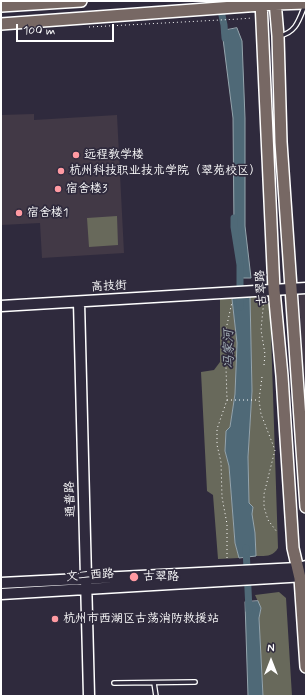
<!DOCTYPE html>
<html>
<head>
<meta charset="utf-8">
<style>
  body { margin:0 }
  #map { position:relative; width:307px; height:697px; overflow:hidden; background:#2f2a3d; font-family:Mynerve,sans-serif }
  canvas { display:block }
  .frame { position:absolute; inset:0; border:2px solid #fff; pointer-events:none }
  .north { position:absolute; left:251px; top:641px; width:40px; height:40px; -webkit-text-stroke:3px #2f2a3d; paint-order:stroke; rotate:0deg; font-size:11px; font-weight:700; line-height:16px; text-align:center; color:#fff }
  .north::after { content:''; display:block; margin:auto; width:14px; height:18px; background:#fff; clip-path:polygon(50% 0,100% 100%,50% 72%,0 100%) }
  .scale { position:absolute; left:16px; top:24px; width:98px; height:18px; box-sizing:border-box; border:2px solid #fff; border-top:0; padding-left:5px; font-size:12px; line-height:14px; white-space:nowrap; color:#fff; -webkit-text-stroke:3px #2f2a3d; paint-order:stroke }
</style>
</head>
<body>
<div id="map">
<canvas width="307" height="697"></canvas>
<div class="frame"></div>
<div class="north">N</div>
<div class="scale">100 m</div>
</div>
<script>
const c = document.querySelector('canvas').getContext('2d');
c.lineJoin = 'round';
function fillPath(path, color) { c.fillStyle = color; c.fill(path, 'evenodd'); }
function trace(path, color, width, dash) { c.strokeStyle = color; c.lineWidth = width; c.lineCap = dash ? 'butt' : 'round'; c.setLineDash(dash || []); c.stroke(path); }
function drawText(font, color, halo, rows, align = 'center') {
  c.font = font + ' Mynerve,"LXGW WenKai TC",sans-serif'; c.lineWidth = 3.5; c.setLineDash([]); c.textBaseline = 'middle'; c.strokeStyle = halo; c.fillStyle = color; for (const [text, x, y, turn = 0] of rows) {
    c.save(); c.translate(x, y); c.rotate((+turn || 0) * Math.PI / 180); c.textAlign = isNaN(turn) ? turn : align; if (halo) c.strokeText(text, 0, 0); c.fillText(text, 0, 0); c.restore();
  }
}
fillPath(new Path2D(`
  M34 114V120L117 115 124 253 42 258 40 223 1 225V115Z
  M299 293H306V429Z`), '#423946');
fillPath(new Path2D(`
  M117 216 118 245 89 247 87 218Z
  M250 296 265 297 270 303 278 548C273 557 265 556 256 556L255 533 251 514 253 507 249 503 248 457 252 391Z
  M220 299H232L237 343 235 394 230 427 226 431 225 451 229 466 235 543 239 558 218 559 213 495 207 491 201 372 214 370 220 362Z
  M279 592 286 598 292 696H263L259 617 261 608 255 595Z`), '#68695b');
const water = new Path2D(`
  M237 28 242 41 245 118V226L251 278H240V265L234 227 233 118 222 31Z
  M250 296 252 391 248 457 249 503 253 507 252 514 255 533 256 556 239 558 235 543 229 466 225 451 226 431 230 427 235 394 237 343 232 299Z
  M258 601 261 608 259 618 263 696H248L245 602Z`);
fillPath(water, '#4f6977');
trace(water, '#95a5ad', 1);
trace(new Path2D(`
  M219 1 224 25 225 38
  M234 218V227L240 265V307
  M246 548 249 610`), '#4f6977', 7);
const lane = new Path2D(`
  M279 36C296 33 299 20 305 5
  M114 683 195 682
  M154 683 156 696`);
const secondary = new Path2D(`
  M79 302 89 696
  M1 306 306 288
  M1 583 298 568 306 566
  M1 594 306 576`);
const primary = new Path2D(`
  M261 1 274 290 282 376 293 548 300 578 306 667
  M275 1 278 36 281 142 306 507
  M1 6 81 1
  M1 24 275 4 306 3`);
trace(lane, '#fff', 6);
trace(secondary, '#fff', 13);
trace(primary, '#fff', 14);
trace(new Path2D(`
  M89 27 239 19 252 18
  M264 365 265 354 261 330 264 299
  M262 377 259 400 261 414 275 450 264 494V507L268 520 277 532
  M227 400H258
  M227 558V524L222 497 221 462 217 445V429L227 400 225 334 232 302`), '#fff', 1, [1, 3]);
trace(lane, '#2f2a3d', 3.5);
trace(secondary, '#2f2a3d', 10);
trace(primary, '#776864', 11);
for (const [x, y, r, color] of [
  [76,155,4,"#ff9aa2"],
  [61,171,4,"#ff9aa2"],
  [58,189,4,"#ff9aa2"],
  [19,213,4,"#ff9aa2"],
  [134,577,5,"#ff9aa2"],
  [55,619,4,"#ff9aa2"]
]) { const dot = new Path2D(); dot.arc(x, y, r, 0, 2 * Math.PI); c.fillStyle = color; c.fill(dot); trace(dot, '#2f2a3d', 1.5); }
drawText('12px', '#fff', '#2f2a3d', [
  ["远程教学楼",84,155],
  ["杭州科技职业技术学院（翠苑校区）",69,171],
  ["宿舍楼3",66,189],
  ["宿舍楼1",27,213],
  ["古翠路",143,577],
  ["杭州市西湖区古荡消防救援站",63,619]
], 'left');
drawText('12px', '#fff', '#2f2a3d', [
  ["高技街",109,287,-3],
  ["古翠路",262,288,-94],
  ["通普路",71,499,-92],
  ["文二西路",90,576,-4]
]);
drawText('italic 13px', '#a7b4bb', '#2f2a3d', [
  ["冯家河",230,349,-91]
]);
</script>
</body>
</html>
